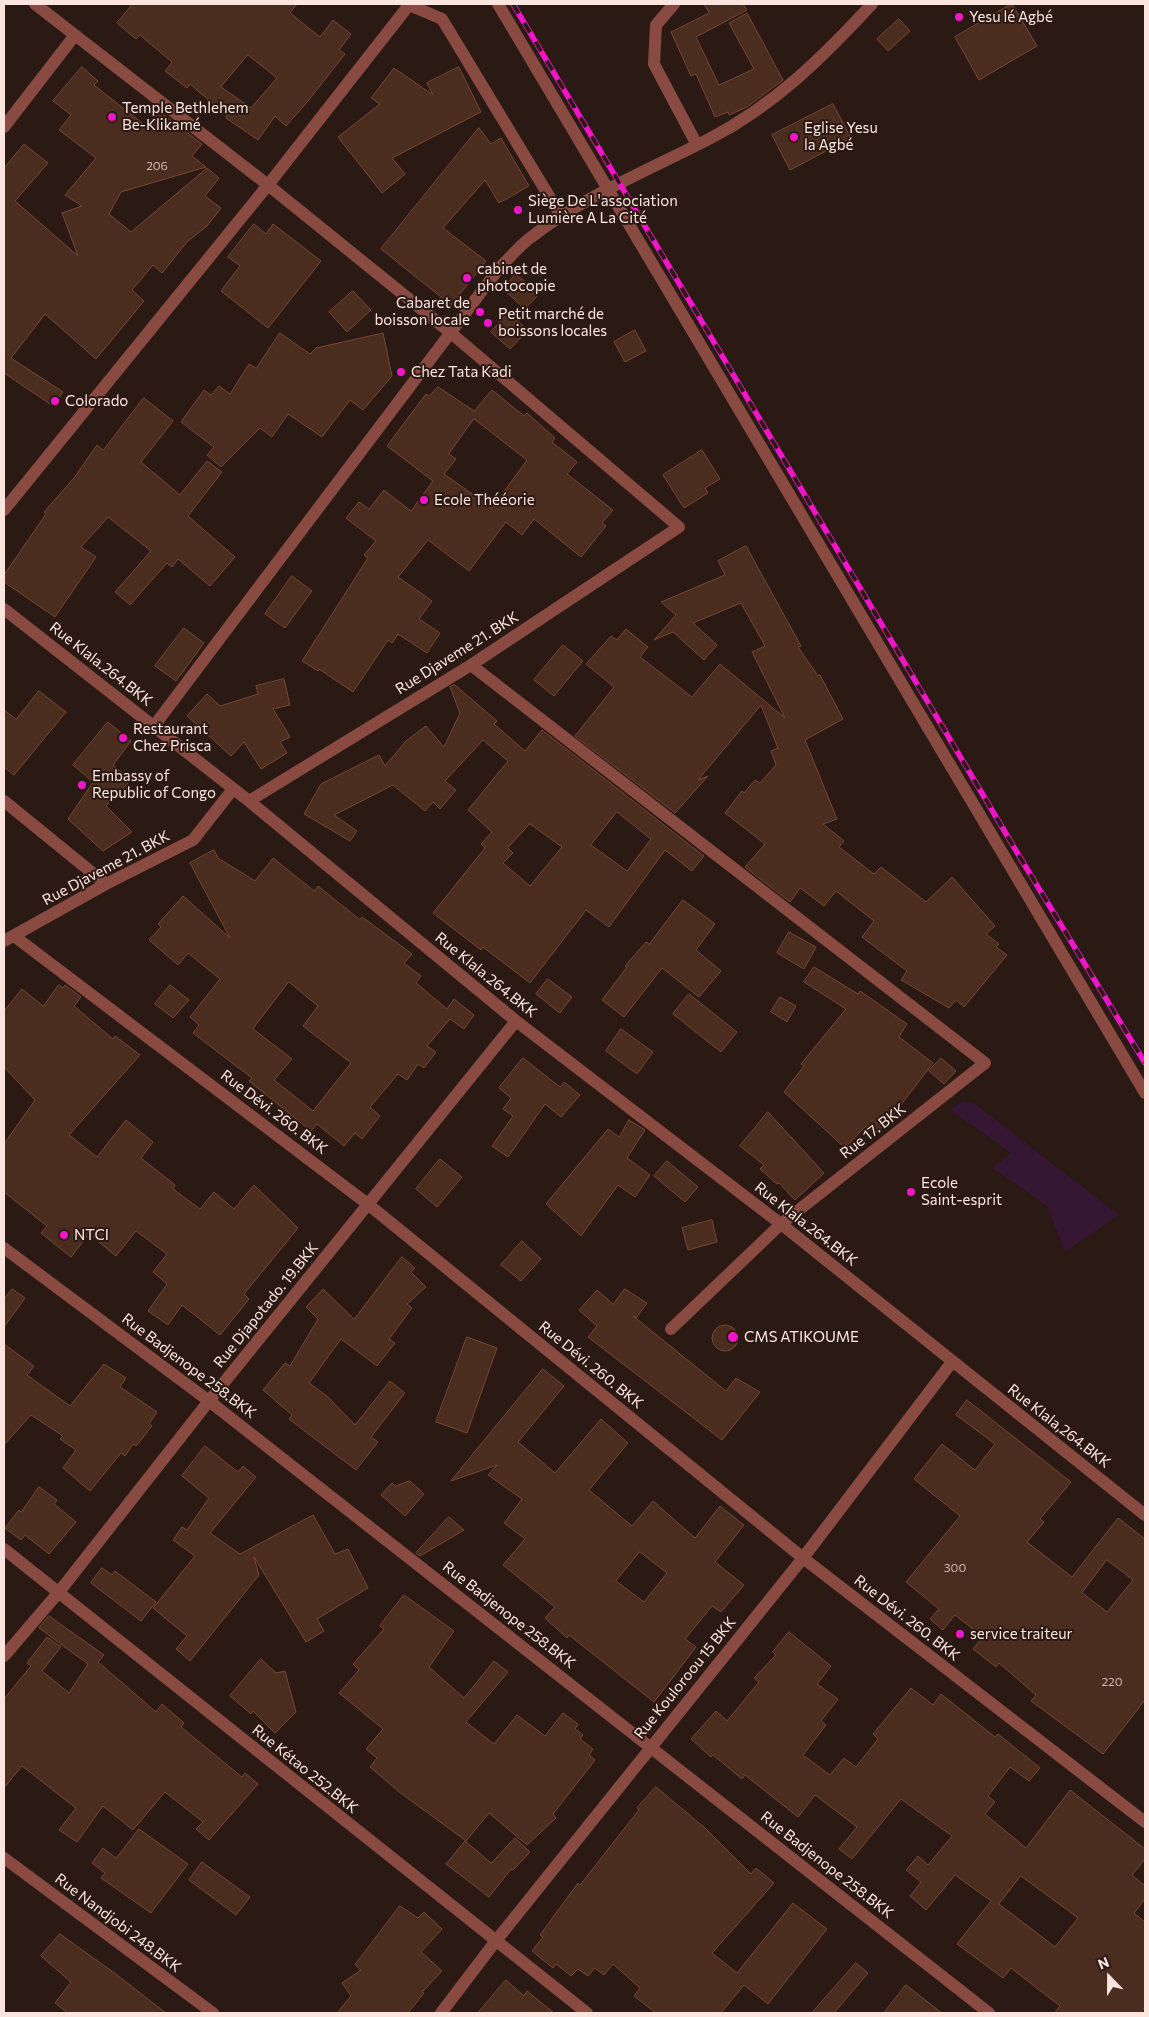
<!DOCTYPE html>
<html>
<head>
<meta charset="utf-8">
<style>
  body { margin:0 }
  #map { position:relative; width:1149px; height:2017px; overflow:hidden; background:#2b1913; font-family:Commissioner,sans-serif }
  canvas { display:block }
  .frame { position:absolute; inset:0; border:5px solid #fde5df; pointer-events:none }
  .north { position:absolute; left:1084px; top:1952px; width:50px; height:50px; -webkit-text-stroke:4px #2b1913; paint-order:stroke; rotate:338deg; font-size:14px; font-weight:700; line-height:20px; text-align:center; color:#fde5df }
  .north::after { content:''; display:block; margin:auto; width:18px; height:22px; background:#fde5df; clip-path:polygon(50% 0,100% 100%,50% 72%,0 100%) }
</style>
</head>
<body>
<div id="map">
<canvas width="1149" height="2017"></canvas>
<div class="frame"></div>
<div class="north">N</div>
</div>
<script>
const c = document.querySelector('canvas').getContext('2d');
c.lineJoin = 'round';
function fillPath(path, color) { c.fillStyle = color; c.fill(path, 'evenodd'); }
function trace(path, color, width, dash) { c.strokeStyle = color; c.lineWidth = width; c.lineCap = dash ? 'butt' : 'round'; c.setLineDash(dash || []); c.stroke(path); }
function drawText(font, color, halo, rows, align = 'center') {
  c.font = font + ' Commissioner,sans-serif'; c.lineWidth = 4; c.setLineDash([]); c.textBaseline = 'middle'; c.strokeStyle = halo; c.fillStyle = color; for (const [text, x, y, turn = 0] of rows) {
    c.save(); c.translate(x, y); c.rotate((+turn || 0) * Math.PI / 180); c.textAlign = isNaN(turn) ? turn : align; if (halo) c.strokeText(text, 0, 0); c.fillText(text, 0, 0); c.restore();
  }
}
fillPath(new Path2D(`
  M962 1101 974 1103 1119 1215 1065 1252 1047 1206 992 1168 1011 1153 950 1110Z`), '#351633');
const building = new Path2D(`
  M133 4H297L290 13 320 37 333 20 351 34 339 50 345 54 308 101 286 126 275 116 258 140 226 118 227 116 190 84 187 88 165 71 172 62 140 35 136 39 117 23ZM248 55 277 78 251 108 221 87Z
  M704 4H743L747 10 696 37 719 85 754 69 729 23 747 13 783 80 747 107 729 115 728 112 715 117 696 74 691 76 671 32 709 13Z
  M1012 4 1037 46 979 80 955 37Z
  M899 19 910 31 888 51 877 39Z
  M82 67 98 81 94 85 147 127 159 111 202 144 192 156 206 167 121 192 109 214 131 232 207 168 219 178 205 196 221 208 207 226 187 242 162 273 153 265 132 290 144 301 96 359 45 314 11 358 63 392 53 406 4 373V168L24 144 48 163 15 201 78 256 62 213 82 206 65 195 96 158 59 130 71 115 53 101Z
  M459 67 481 112 392 158 405 174 382 193 338 137 380 104 371 98 394 68 433 95 427 83Z
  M833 104 851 138 790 170 772 135Z
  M479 128 491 144 501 138 529 186 499 203 485 180 443 228 486 261 451 305 381 249Z
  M254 224 266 234 273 224 321 261 268 328 221 291 240 266 228 257Z
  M516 274 539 294 525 309 503 289Z
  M353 291 371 310 347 332 329 312Z
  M508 313 528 330 510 349 491 332Z
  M635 330 646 351 625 362 614 342Z
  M280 333 310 354 316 348 383 333 392 376 363 410 350 400 322 437 288 414 272 437 260 428 221 467 207 455 214 447 181 422 204 390 211 395 219 386 230 394 249 364 256 368Z
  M438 387 474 411 492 390 524 416 527 413 555 438 552 442 577 462 567 474 613 510 602 523 606 526 581 557 534 519 522 535 506 522 469 571 428 540 398 577 432 601 419 619 440 633 427 653 398 634 392 643 388 640 353 692 319 669 318 671 302 661 368 558 364 555 376 541 346 518 359 502 369 509 384 490 411 511 433 481 387 446 426 394 429 396ZM474 419 527 460 492 508 444 474 456 459 449 454Z
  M144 398 173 421 141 462 180 495 207 461 222 472 188 516 235 557 210 586 178 559 172 567 167 563 130 605 115 592 151 551 108 517 81 547 96 557 55 617 4 582V575L46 514 44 512 74 478 97 445 103 450Z
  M702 450 720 479 705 488 708 493 684 508 663 475Z
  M746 546 801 646 798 647 818 676 820 675 843 719 805 740 837 819 823 824 844 841 839 847 874 874 881 867 926 902 952 877 995 926 986 934 999 944 996 947 1007 955 964 1007 956 1000 949 1008 901 980 907 971 862 937 874 921 836 891 824 906 800 888 790 902 745 867 765 844 725 813 742 791 744 793 755 780 760 783 776 765 771 751 778 748 761 705 698 780 708 776 675 813 575 736 614 687 586 664 611 636 617 640 626 629 648 647 640 657 692 697 720 664 785 718 752 652 765 646 741 603 693 623 717 645 704 660 673 632 654 640 676 615 661 602 725 575 718 561Z
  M292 576 312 591 285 628 265 614Z
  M184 628 204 643 176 681 155 666Z
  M563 645 583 661 554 696 534 680Z
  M284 679 290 705 273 709 290 737 280 742 287 753 261 769 244 742 231 756 187 716 207 694 220 706 258 694 256 686Z
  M455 685 497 721 494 724 525 751 542 730 704 856 692 871 665 850 609 927 586 910 530 983 483 947 481 950 433 913 485 848 481 844 492 832 468 810 508 761 483 740 445 781 456 790 440 809 433 802 425 811 393 785 334 815 357 831 350 841 304 814 321 784 379 755 385 766 406 741 426 726 444 747 460 713 450 687ZM617 812 651 839 627 871 591 845ZM530 824 562 847 530 886 503 863 513 853 508 848Z
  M39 691 66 712 14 775 4 767V710L16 719Z
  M108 722 131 741 113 765 131 780 106 806 132 832 103 851 68 819 93 782 73 765Z
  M214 850 218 858 255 881 273 858 314 891 318 886 360 920 362 917 412 954 404 963 421 976 416 983 447 1009 454 999 474 1015 464 1029 450 1019 427 1046 436 1052 424 1068 418 1064 407 1080 398 1074 370 1107 380 1116 362 1139 355 1133 344 1146 317 1124 311 1131 249 1081 252 1078 193 1033 199 1025 190 1017 220 979 188 953 178 965 149 940 161 927 158 924 183 896 230 938 190 863ZM289 982 318 1006 303 1026 351 1063 313 1111 274 1080 292 1059 253 1029Z
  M683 900 715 924 696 950 721 971 699 997 662 968 624 1017 602 1000 627 967 625 966 646 942 649 944Z
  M789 932 816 947 804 969 777 953Z
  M814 967 858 994 860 991 907 1024 899 1037 933 1063 897 1110 875 1135 866 1126 845 1148 784 1092 804 1066 801 1064 846 1009 804 982Z
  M548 979 572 997 560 1013 536 994Z
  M59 985 63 988 65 985 81 997 74 1006 113 1039 115 1036 140 1055 69 1135 97 1157 126 1120 153 1142 141 1158 175 1185 173 1189 200 1209 214 1192 234 1209 254 1185 298 1228 244 1294 249 1299 220 1335 182 1305 168 1325 148 1311 167 1284 153 1272 167 1254 136 1231 116 1256 89 1234 71 1257 41 1233 47 1226 4 1192V1144L35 1100 4 1067V1011L22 989 43 1006Z
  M170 985 189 1000 173 1018 155 1004Z
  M689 994 737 1032 721 1052 673 1014Z
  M780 997 796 1006 787 1022 771 1012Z
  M621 1029 653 1052 637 1074 606 1051Z
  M523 1058 560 1087 564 1082 580 1095 561 1117 545 1104 508 1157 492 1146 513 1116 503 1109 511 1098 499 1088Z
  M941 1058 956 1071 944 1084 929 1071Z
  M768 1112 824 1173 795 1200 779 1183 777 1184 760 1169 764 1165 740 1146Z
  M629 1120 645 1130 627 1158 650 1175 635 1197 618 1185 581 1236 546 1204 608 1129 619 1137Z
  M440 1159 462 1177 437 1207 416 1189Z
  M667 1161 698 1187 685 1202 654 1176Z
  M712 1220 717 1242 688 1250 682 1228Z
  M522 1241 541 1259 521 1281 501 1265Z
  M402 1257 415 1268 411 1272 426 1287 407 1304 412 1308 389 1339 395 1343 377 1366 341 1339 309 1383 328 1397 355 1425 390 1381 405 1393 371 1437 378 1442 356 1470 289 1419 292 1415 263 1390 285 1363 290 1366 318 1319 306 1307 323 1289 354 1319Z
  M12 1289 25 1298 4 1327V1300Z
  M625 1289 647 1303 636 1318 633 1316 726 1391 736 1378 760 1392 722 1440 588 1337 597 1326 579 1310 597 1290 613 1304Z
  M712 1338a13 13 0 1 1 26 0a13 13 0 1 1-26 0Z
  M467 1337 497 1348 467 1433 436 1422Z
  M4 1344 34 1366 27 1375 70 1406 104 1364 126 1378 120 1387 157 1412 149 1424 152 1426 136 1446 133 1444 125 1456 121 1453 90 1491 63 1468 76 1450 60 1439 63 1436 31 1415 4 1445Z
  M543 1369 564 1386 518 1442 555 1473 601 1419 628 1443 589 1490 632 1526 653 1501 695 1538 720 1506 744 1525 715 1562 744 1585 721 1612 712 1606 685 1639 696 1647 654 1702 569 1635 567 1638 545 1618 555 1607 503 1565 525 1539 504 1523 522 1499 488 1475 497 1465 451 1481ZM640 1552 667 1573 644 1602 616 1581Z
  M967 1400 1071 1482 1040 1519 1044 1522 1027 1542 1072 1577 1118 1518 1145 1539V1700L1103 1754 1031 1701 1036 1695 999 1663 996 1667 973 1649 983 1637 955 1615 943 1630 930 1619 939 1609 906 1582 960 1516 914 1479 942 1444 975 1470 995 1444 956 1415ZM1107 1560 1133 1580 1107 1612 1082 1593Z
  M205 1446 238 1472 243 1466 256 1477 210 1533 240 1554 313 1515 335 1554 348 1549 361 1574 368 1588 317 1619 324 1631 306 1642 254 1557 259 1575 190 1661 176 1649 187 1636 153 1608 195 1556 173 1540 182 1527 187 1530 209 1498 182 1476Z
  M410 1481 424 1494 405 1516 381 1495 392 1483 395 1486Z
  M39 1487 57 1500 54 1504 76 1522 49 1554 25 1535 21 1540 5 1528 19 1510 21 1512Z
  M449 1517 464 1530 420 1556 416 1553Z
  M102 1568 112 1575 115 1571 156 1602 141 1621 91 1583Z
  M404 1595 454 1631 429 1667 464 1698 494 1661 508 1672 466 1722 494 1744 517 1715 545 1736 563 1713 578 1724 575 1729 583 1735 580 1739 593 1749 589 1755 595 1760 553 1814 556 1818 527 1845 489 1813 466 1841 398 1791 370 1767 377 1758 366 1749 383 1729 339 1693 359 1670 353 1664 384 1629 380 1626Z
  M49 1616 104 1655 98 1662 156 1712 162 1704 184 1723 181 1727 242 1777 245 1773 258 1784 209 1840 196 1829 203 1822 165 1792 133 1830 103 1806 77 1842 59 1830 76 1808 22 1766 4 1788V1699L31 1666 27 1663 47 1637 61 1647 42 1671 69 1693 88 1664 39 1628Z
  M789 1632 831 1666 817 1684 838 1699 821 1721 826 1725 803 1755 830 1775 844 1758 856 1767 878 1739 873 1734 911 1688 933 1705 941 1694 995 1737 998 1734 1040 1768 1029 1781 1010 1767 988 1796 995 1802 985 1814 1026 1848 1070 1790 1145 1849V1859L1132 1875 1145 1886V1899L1134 1913 1145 1922V2007L1140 2013H1054L1060 2006 1011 1968 1003 1978 957 1944 991 1901 955 1875 926 1910 910 1896 921 1882 906 1870 918 1856 928 1865 952 1836 901 1799 852 1859 839 1849 857 1827 815 1795 798 1817 745 1775 742 1779 713 1755 711 1757 691 1739 716 1711 727 1721 759 1682 754 1678 776 1655 773 1652ZM1021 1876 1078 1918 1055 1947 999 1904Z
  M261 1659 276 1673 285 1671 296 1712 275 1733 253 1711 251 1714 230 1696Z
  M656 1787 705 1828 751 1874 756 1868 774 1883 712 1953 737 1973 793 1903 827 1929 768 2004 744 1985 721 2013H656L634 1996 640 1988 613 1964 604 1975 595 1968 588 1976 578 1969 571 1976 556 1964 553 1968 532 1951 543 1937 540 1935 578 1883 580 1885 639 1810 637 1808Z
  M139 1829 188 1864 151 1913 101 1878 105 1873 92 1863 103 1848 116 1858Z
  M515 1838 530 1852 513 1870 511 1869 489 1897 446 1864 465 1841 491 1863Z
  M202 1862 250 1897 236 1915 189 1880Z
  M400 1906 418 1918 424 1912 442 1929 421 1952 442 1971 422 1992 424 1993 408 2013H337L351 1996 342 1983 361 1970 355 1965Z
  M60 1934 113 1972 166 2013H68L55 2003 71 1982 41 1956Z
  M856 1963 868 1973 834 2013H812Z
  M506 1980 524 1996 527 1991 554 2013H478Z
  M906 1985 942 2013H884Z`);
fillPath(building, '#4b2d20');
trace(building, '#764733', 1);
trace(new Path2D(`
  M35 4 268 185 451 333 679 527 471 665 249 801
  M407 4 442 19 561 216
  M498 4 1145 1093
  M674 4 656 25 654 64 697 145
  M4 127 75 35
  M4 510 268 185 409 5
  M4 609 249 801 516 1021 781 1224 1145 1515
  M471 665 985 1063 781 1224 671 1329
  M154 726 500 267C510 258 519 246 530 238 584 196 649 170 709 139 775 105 823 57 872 4
  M4 801 106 884
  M14 936 369 1205 803 1558 1145 1822
  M4 941 106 884 193 840 233 789
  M4 1248 209 1401 989 2013
  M4 1549 587 2013
  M4 1656 59 1592 209 1401 516 1021
  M4 1858 213 2013
  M441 2013 495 1942 803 1558 952 1362`), '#884a41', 12);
const rail = new Path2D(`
  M513 4 1024 864 1145 1063`);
trace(rail, '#f315c7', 5.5);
trace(rail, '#2b1913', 4, [11]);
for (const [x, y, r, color] of [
  [959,17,5,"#f315c7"],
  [112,117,5,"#f315c7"],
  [794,137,5,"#f315c7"],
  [518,210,5,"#f315c7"],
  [467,278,5,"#f315c7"],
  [480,312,5,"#f315c7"],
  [488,323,5,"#f315c7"],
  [401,372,5,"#f315c7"],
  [55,401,5,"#f315c7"],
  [424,500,5,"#f315c7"],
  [123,738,5,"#f315c7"],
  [82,785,5,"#f315c7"],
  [911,1192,5,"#f315c7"],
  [64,1235,5,"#f315c7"],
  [733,1337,6,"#f315c7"],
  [960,1634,5,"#f315c7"]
]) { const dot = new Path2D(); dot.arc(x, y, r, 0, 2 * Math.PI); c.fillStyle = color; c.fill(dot); trace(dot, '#2b1913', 2); }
drawText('12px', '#d0b7af', null, [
  ["206",157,166],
  ["300",955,1568],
  ["220",1112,1682]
]);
drawText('15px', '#fde5df', '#2b1913', [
  ["Yesu lé Agbé",969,17],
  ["Temple Bethlehem",122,108],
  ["Be-Klikamé",122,125],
  ["Eglise Yesu",804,128],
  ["la Agbé",804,145],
  ["Siège De L'association",528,201],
  ["Lumière A La Cité",528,218],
  ["cabinet de",477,269],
  ["photocopie",477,286],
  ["Cabaret de",470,303,"right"],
  ["boisson locale",470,320,"right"],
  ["Petit marché de",498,314],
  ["boissons locales",498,331],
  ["Chez Tata Kadi",411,372],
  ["Colorado",65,401],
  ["Ecole Thééorie",434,500],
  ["Restaurant",133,729],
  ["Chez Prisca",133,746],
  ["Embassy of",92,776],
  ["Republic of Congo",92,793],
  ["Ecole",921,1183],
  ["Saint-esprit",921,1200],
  ["NTCI",74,1235],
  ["CMS ATIKOUME",744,1337],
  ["service traiteur",970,1634]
], 'left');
drawText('15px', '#fde5df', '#2b1913', [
  ["Rue Djaveme 21. BKK",457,653,-32],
  ["Rue Klala.264.BKK",101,664,38],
  ["Rue Djaveme 21. BKK",106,868,-28],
  ["Rue Klala.264.BKK",486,975,39],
  ["Rue Dévi. 260. BKK",274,1112,37],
  ["Rue 17. BKK",873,1131,-38],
  ["Rue Klala.264.BKK",806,1224,38],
  ["Rue Djapotado. 19.BKK",266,1305,-51],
  ["Rue Dévi. 260. BKK",591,1365,39],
  ["Rue Badjenope 258.BKK",189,1366,37],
  ["Rue Klala,264.BKK",1059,1426,38],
  ["Rue Badjenope 258.BKK",509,1615,38],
  ["Rue Dévi. 260. BKK",907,1618,38],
  ["Rue Kouloroou 15 BKK",685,1678,-51],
  ["Rue Kétao 252.BKK",305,1769,39],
  ["Rue Badjenope 258.BKK",827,1865,38],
  ["Rue Nandjobi 248.BKK",118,1923,37]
]);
</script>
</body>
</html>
